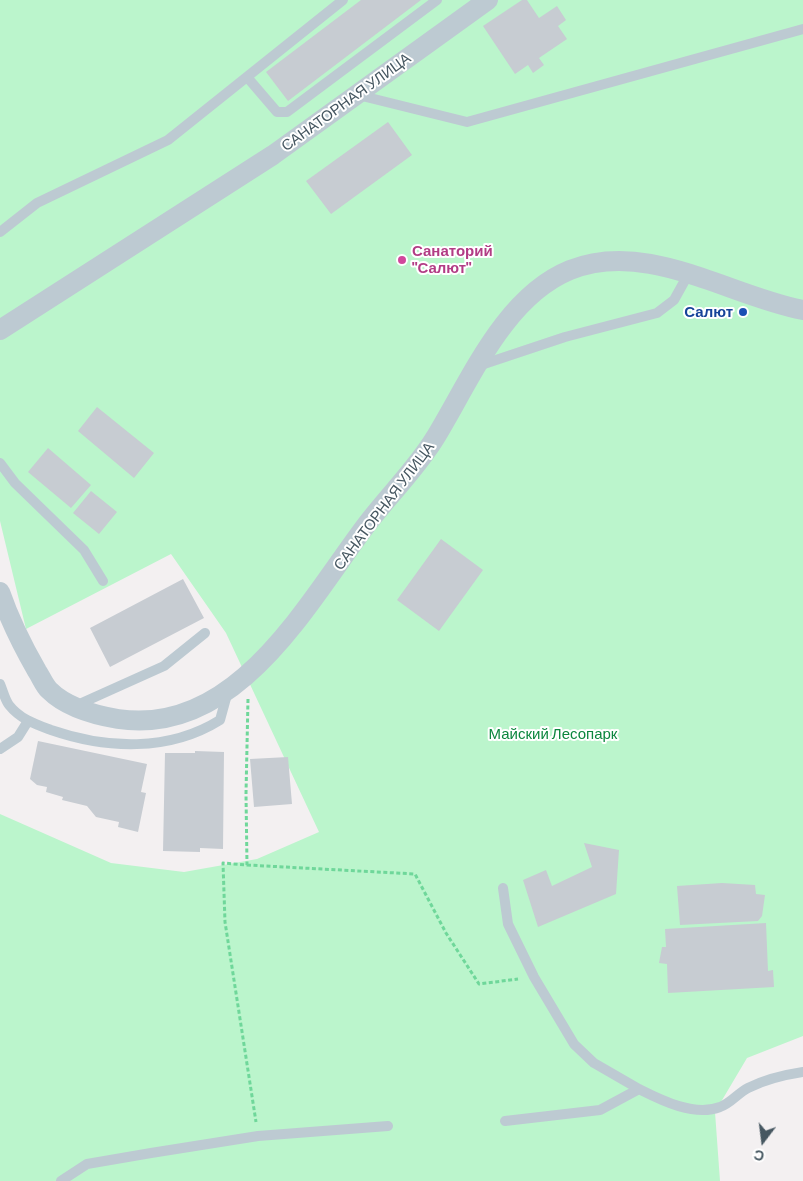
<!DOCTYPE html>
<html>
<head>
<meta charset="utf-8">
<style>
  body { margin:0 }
  #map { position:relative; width:803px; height:1181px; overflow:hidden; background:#f3f0f1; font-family:Barlow,sans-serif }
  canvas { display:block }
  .north { position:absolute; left:738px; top:1116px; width:50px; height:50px; -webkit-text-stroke:4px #fff; paint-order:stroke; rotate:195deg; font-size:14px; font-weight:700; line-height:20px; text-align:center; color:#465761 }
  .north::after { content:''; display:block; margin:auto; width:18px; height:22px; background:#465761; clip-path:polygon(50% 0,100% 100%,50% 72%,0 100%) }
</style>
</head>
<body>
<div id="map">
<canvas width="803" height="1181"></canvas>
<div class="north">С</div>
</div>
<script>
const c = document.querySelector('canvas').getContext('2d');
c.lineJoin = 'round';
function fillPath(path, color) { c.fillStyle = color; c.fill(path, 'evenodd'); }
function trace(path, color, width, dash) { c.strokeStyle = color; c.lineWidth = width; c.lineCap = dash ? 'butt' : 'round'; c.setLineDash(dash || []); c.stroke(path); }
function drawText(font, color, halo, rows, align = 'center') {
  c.font = font + ' Barlow,sans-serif'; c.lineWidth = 4; c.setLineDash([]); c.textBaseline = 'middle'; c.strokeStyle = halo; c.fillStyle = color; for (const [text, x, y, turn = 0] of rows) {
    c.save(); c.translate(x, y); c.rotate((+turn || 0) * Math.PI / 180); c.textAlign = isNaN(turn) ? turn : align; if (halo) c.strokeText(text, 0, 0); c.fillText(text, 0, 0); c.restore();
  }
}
fillPath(new Path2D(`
  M0 0H803V1036L747 1058 715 1112 720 1181H0V814L111 863 184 872 257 859 319 832 226 633 171 554 26 629 0 521Z`), '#bbf5cc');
fillPath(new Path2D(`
  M361 0H421L288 101 266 72Z
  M522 0H527L539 18 557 6 566 20 558 26 567 39 539 58 544 65 533 73 528 65 515 74 483 26Z
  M388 122 412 155 331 214 306 181Z
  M97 407 154 453 134 478 78 431Z
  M48 448 91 485 71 508 28 472Z
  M91 491 117 512 99 534 73 513Z
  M441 539 483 570 439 631 397 600Z
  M183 579 204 618 110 667 90 628Z
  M38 741 147 764 141 792 146 793 138 832 118 827 119 822 96 817 87 806 62 800 63 797 46 792 47 787 37 785 30 779Z
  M195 751 224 752 223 849 200 848V852L163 851 165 753H195Z
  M288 757 292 804 254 807 250 759Z
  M584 843 619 850 616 894 538 927 523 880 546 870 552 886 592 867Z
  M722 883 755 885 756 894 765 895 762 916 758 921 680 925 677 886Z
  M766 923 768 971 773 970 774 987 668 993 667 964 659 963 662 947H666L665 929Z`), '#c7ccd2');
trace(new Path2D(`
  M248 699 246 794 247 865 223 863 225 922 256 1122
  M247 865 415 874 446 933 479 984 518 979`), '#6fd79a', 3, [4, 2.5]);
trace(new Path2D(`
  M247 77 277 112H287L437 0
  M358 95 467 122 803 29
  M0 232 37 203 168 140 343 0
  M478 366 565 337 657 313 674 300 689 273
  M0 463 15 483 84 550 103 581
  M0 684C3 691 5 700 9 705 20 719 35 724 51 730 106 749 169 752 220 720L228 691
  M75 706 164 666 205 633
  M0 749 18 737 28 721
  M503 888 508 924 534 977 574 1044 594 1063 639 1089
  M505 1121 600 1110 639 1089C661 1100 694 1117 720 1107 730 1104 738 1093 748 1088 766 1079 783 1075 803 1072
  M61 1181 87 1164 151 1153 258 1136 388 1126`), '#bdcad2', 10);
trace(new Path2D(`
  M0 330 273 155 488 0
  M0 592C10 621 22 645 37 671 41 677 44 685 49 690 67 708 94 715 118 719 237 737 307 603 367 524 389 495 416 469 435 438 470 381 504 297 570 270 647 239 729 296 803 310`), '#bdcad2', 20);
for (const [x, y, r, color] of [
  [402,260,5,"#d1479c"],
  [743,312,5,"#1a4fb4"]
]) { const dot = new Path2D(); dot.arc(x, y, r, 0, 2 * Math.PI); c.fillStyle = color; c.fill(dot); trace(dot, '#fff', 2); }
drawText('15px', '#465761', '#fff', [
  ["САНАТОРНАЯ УЛИЦА",346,102,-36],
  ["САНАТОРНАЯ УЛИЦА",384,506,-53]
]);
drawText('bold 15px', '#b23c85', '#fff', [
  ["Санаторий",412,251],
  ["\"Салют\"",412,268]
], 'left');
drawText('bold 15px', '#164399', '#fff', [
  ["Салют",733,312]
], 'right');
drawText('15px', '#0c863e', '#fff', [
  ["Майский Лесопарк",553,734]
]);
</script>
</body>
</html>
